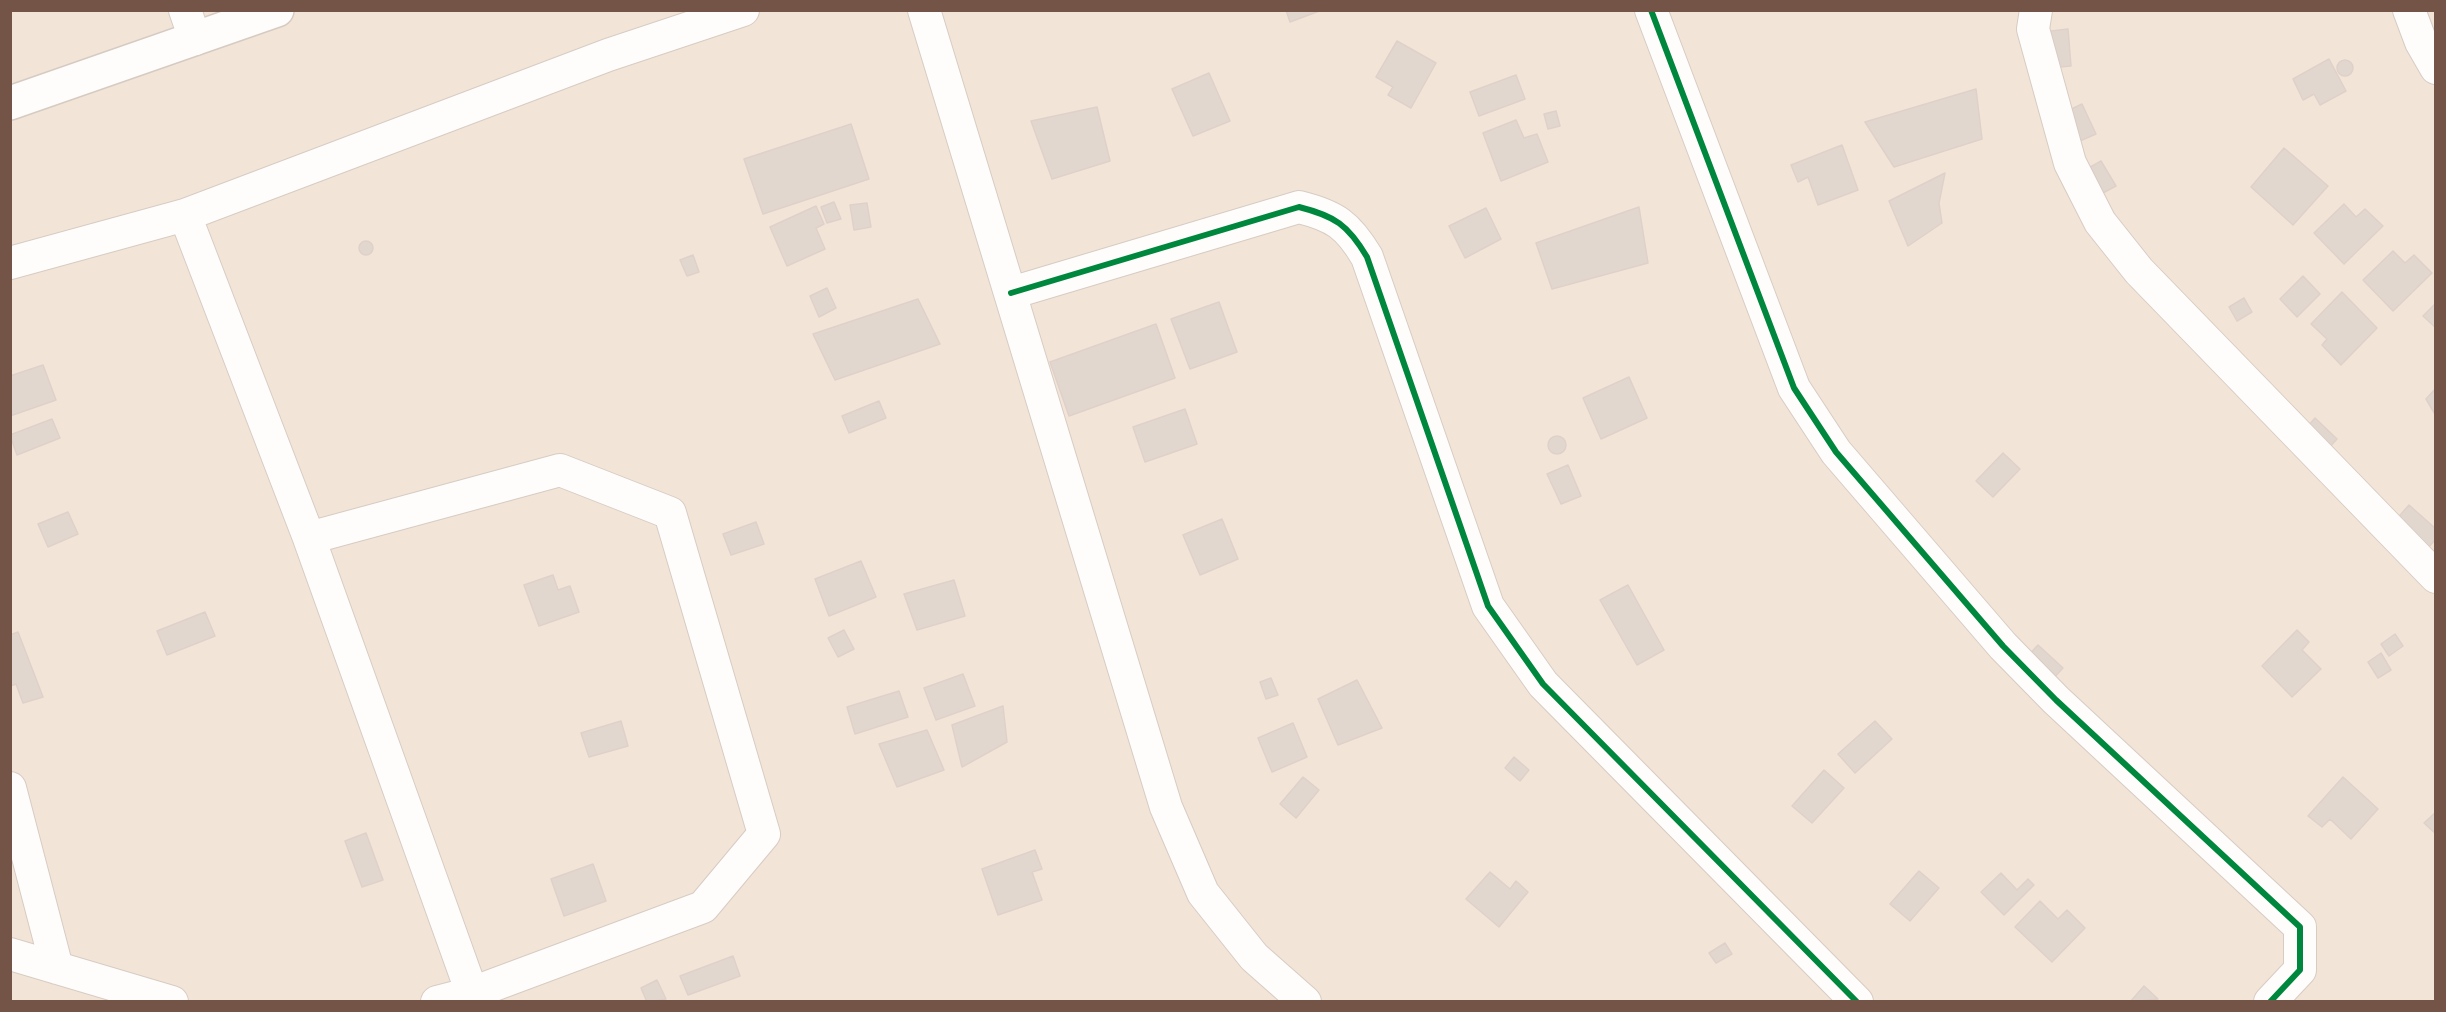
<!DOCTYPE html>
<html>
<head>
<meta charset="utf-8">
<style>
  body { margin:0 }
  #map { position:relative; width:2446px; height:1012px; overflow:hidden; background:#f6efe6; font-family:Ubuntu,sans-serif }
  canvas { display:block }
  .frame { position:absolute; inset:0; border:12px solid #735447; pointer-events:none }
</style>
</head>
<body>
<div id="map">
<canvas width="2446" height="1012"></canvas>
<div class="frame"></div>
</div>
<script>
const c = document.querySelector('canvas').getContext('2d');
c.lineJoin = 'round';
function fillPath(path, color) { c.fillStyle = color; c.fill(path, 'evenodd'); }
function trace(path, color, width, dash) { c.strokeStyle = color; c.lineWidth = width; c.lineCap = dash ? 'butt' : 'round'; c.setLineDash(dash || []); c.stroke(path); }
fillPath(new Path2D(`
  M11 11H2435V1001H11Z`), '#f2e4d6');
const building = new Path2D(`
  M1286 10H1322L1290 22Z
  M2068 29 2071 66 2047 68 2043 32Z
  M1397 41 1436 63 1411 108 1388 95 1393 87 1376 77Z
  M2329 59 2346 91 2320 105 2314 94 2303 100 2293 79Z
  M2337 68a8 8 0 1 1 16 0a8 8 0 1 1-16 0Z
  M1209 73 1230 121 1193 136 1172 89Z
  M1516 75 1525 99 1479 116 1470 92Z
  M1976 89 1982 139 1894 167 1865 122Z
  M2082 104 2096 134 2075 143 2061 114Z
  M1097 107 1110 161 1052 179 1031 121Z
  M1556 111 1560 126 1548 129 1544 114Z
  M1516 120 1524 138 1537 134 1548 162 1501 181 1483 133Z
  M851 124 869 179 763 214 744 159Z
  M1842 145 1858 190 1818 205 1808 177 1798 182 1791 165Z
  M2284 148 2328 186 2293 225 2251 187Z
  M2101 161 2116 186 2101 194 2087 169Z
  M1945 173 1939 203 1942 223 1908 246 1889 201Z
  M834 202 841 219 827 223 821 207Z
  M867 203 871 227 854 230 850 205Z
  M2344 204 2356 217 2365 209 2383 226 2344 264 2314 233Z
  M816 206 824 224 816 228 825 249 787 266 770 227Z
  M1639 207 1648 263 1552 289 1536 243Z
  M1486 208 1501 239 1465 258 1449 226Z
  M359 248a7 7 0 1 1 14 0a7 7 0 1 1-14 0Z
  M2393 251 2405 263 2414 255 2432 273 2393 311 2363 280Z
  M693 255 699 272 687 276 680 260Z
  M2303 276 2320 294 2297 317 2280 299Z
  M827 288 836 308 819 317 810 296Z
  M2342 292 2377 328 2341 365 2322 345 2327 339 2311 324Z
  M2244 298 2252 312 2237 321 2229 307Z
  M918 299 940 344 835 380 813 334Z
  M1219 302 1237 352 1190 369 1171 319Z
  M2436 303V328L2423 316Z
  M1156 324 1175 378 1069 416 1050 362Z
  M43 365 56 400 10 416V376Z
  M1629 377 1647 418 1601 439 1583 398Z
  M2436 388V416L2426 399Z
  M879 401 886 418 849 433 842 416Z
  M1185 409 1197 444 1145 462 1133 427Z
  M2315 418 2337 439 2323 454 2301 434Z
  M52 419 60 438 17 455 10 435Z
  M1548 445a9 9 0 1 1 18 0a9 9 0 1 1-18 0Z
  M2003 453 2020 469 1993 497 1976 481Z
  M1568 465 1581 496 1561 504 1547 474Z
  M2409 505 2436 529V539L2425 551 2394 522Z
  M68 512 78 534 48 547 38 524Z
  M1222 519 1238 559 1200 575 1183 535Z
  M756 522 764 544 731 555 723 534Z
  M861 561 876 597 829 616 815 579Z
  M553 575 558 590 570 586 579 612 539 626 524 585Z
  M954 580 965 616 917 630 904 594Z
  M1628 585 1664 650 1637 665 1600 600Z
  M205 612 215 636 167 655 157 631Z
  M844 630 854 649 838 657 828 638Z
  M2297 630 2309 642 2302 650 2321 669 2292 697 2262 666Z
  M18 632 43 697 23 703 16 684 10 686V635Z
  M2395 634 2403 646 2389 656 2381 644Z
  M2038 645 2063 668 2048 684 2024 660Z
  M2381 653 2391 670 2378 678 2368 662Z
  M963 674 975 706 936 720 924 688Z
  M1271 678 1278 695 1266 699 1260 682Z
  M1357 680 1382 728 1338 745 1318 699Z
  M899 691 908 717 855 734 847 707Z
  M1003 706 1007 742 962 767 952 725Z
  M621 721 628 746 589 757 581 733Z
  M1875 721 1892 739 1855 773 1838 754Z
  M1293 723 1307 757 1272 772 1258 738Z
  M927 730 944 770 897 787 879 744Z
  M1514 757 1529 770 1520 781 1505 768Z
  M1824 770 1844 788 1812 823 1792 806Z
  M1303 777 1319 790 1296 818 1280 804Z
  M2343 777 2378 809 2351 839 2330 819 2322 827 2308 816Z
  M2436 812V834L2424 823Z
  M366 833 383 880 362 887 345 841Z
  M1035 850 1042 869 1032 872 1042 900 998 915 982 869Z
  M593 864 606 901 564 916 551 879Z
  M1919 871 1939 888 1910 921 1890 904Z
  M1490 872 1510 889 1516 881 1528 892 1499 927 1466 899Z
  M2001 873 2017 890 2028 879 2034 885 2004 915 1981 892Z
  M2040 901 2058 919 2067 910 2085 928 2052 962 2015 927Z
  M1725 943 1732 954 1716 963 1709 953Z
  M733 956 740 976 688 995 680 976Z
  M657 980 666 999 647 1002 641 988Z
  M2144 986 2158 999 2130 1002Z`);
fillPath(building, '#e2d7ce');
trace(building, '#dfd1c9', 1.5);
const street = new Path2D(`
  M185 10 195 39
  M924 10 1166 807 1203 893 1254 957 1305 1002
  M1651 10 1794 388 1836 452 2003 646 2056 700 2300 927V970L2270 1002
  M2036 10 2033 29 2070 163 2100 222 2139 271 2436 577
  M2409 10 2421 42 2436 68
  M185 215 309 538 472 993
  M10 263 185 215 608 55 743 10
  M1011 293 1299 207C1335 216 1348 225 1367 257L1488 606 1543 684 1857 1002
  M309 538 560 470 670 513 764 834 703 907 472 993 437 1002
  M10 788 57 968
  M10 954 172 1002`);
const secondary = new Path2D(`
  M10 103 277 10`);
trace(street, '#d7ccc4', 34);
trace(secondary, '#d6cbc3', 36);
trace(street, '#fefdfb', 32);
trace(secondary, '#fefdfb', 33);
trace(new Path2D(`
  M1651 10 1794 388 1836 452 2003 646 2056 700 2300 927V970L2270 1002
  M1011 293 1299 207C1335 216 1348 225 1367 257L1488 606 1543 684 1857 1002`), '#00873e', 6);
</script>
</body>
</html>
